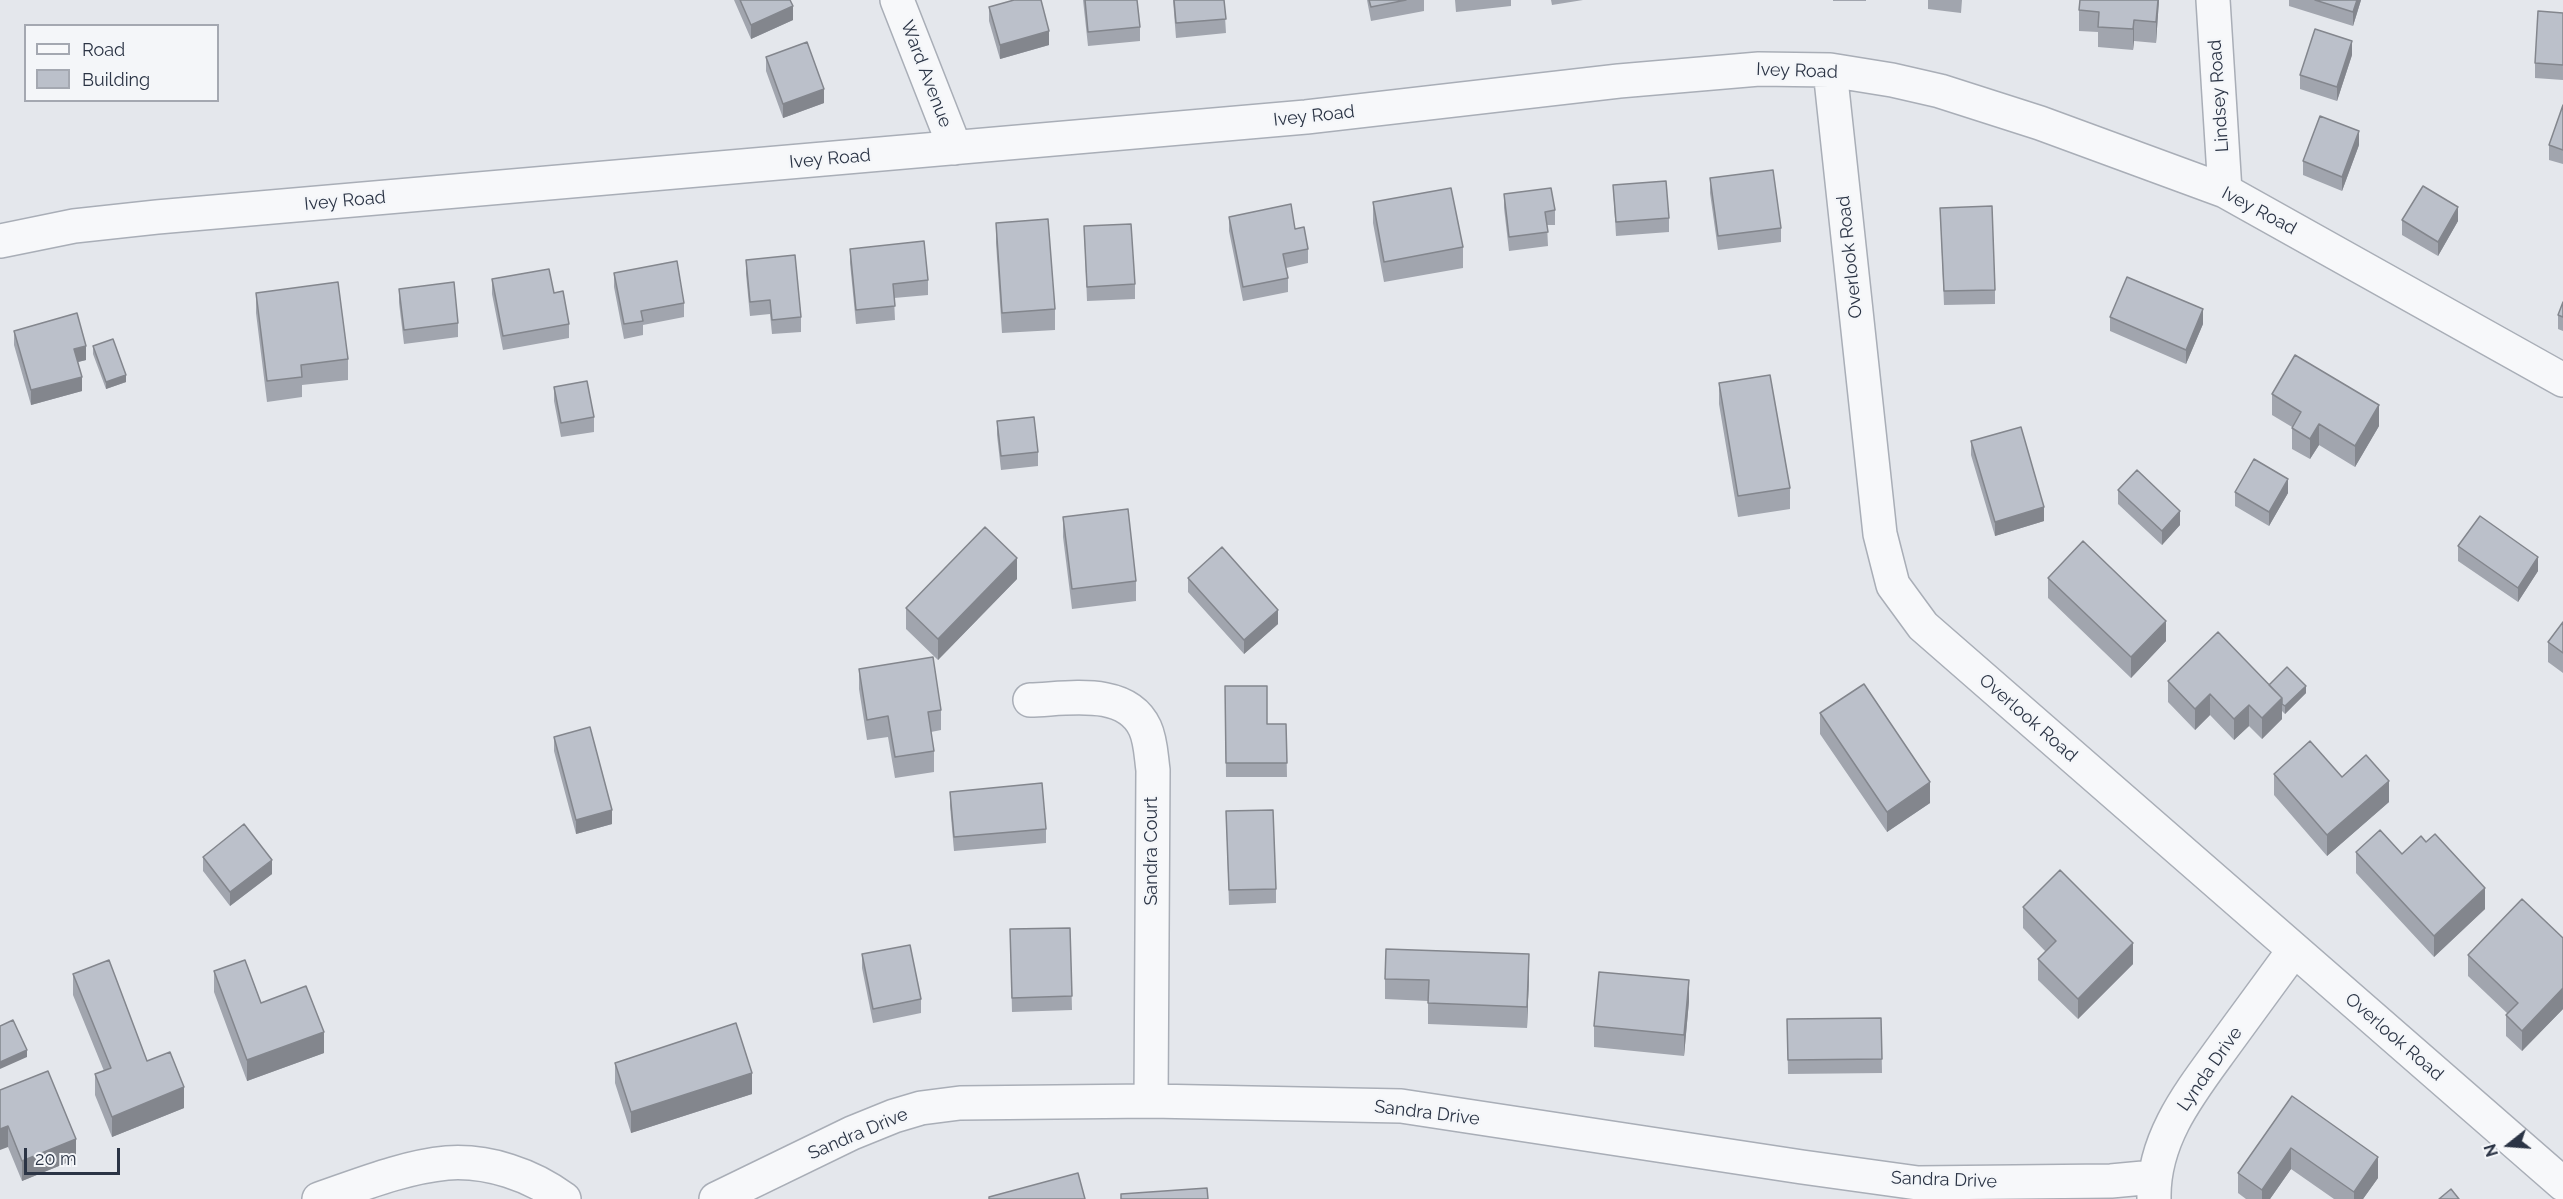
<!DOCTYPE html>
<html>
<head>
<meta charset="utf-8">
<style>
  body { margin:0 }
  #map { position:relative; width:2563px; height:1199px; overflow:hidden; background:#e4e7ec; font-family:Raleway,sans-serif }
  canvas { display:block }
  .legend { position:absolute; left:24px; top:24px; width:195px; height:78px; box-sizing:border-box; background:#f4f6f9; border:2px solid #a4a8b1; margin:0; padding:8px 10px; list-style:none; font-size:18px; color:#2b3445 }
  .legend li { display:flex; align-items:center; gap:12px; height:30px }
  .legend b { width:30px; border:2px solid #a4a8b1 }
  .north { position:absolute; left:2479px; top:1115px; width:60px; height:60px; -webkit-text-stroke:4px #f4f6f9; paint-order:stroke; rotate:253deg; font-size:16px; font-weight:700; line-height:24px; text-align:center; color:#2b3445 }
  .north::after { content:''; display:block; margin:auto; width:21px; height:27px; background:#2b3445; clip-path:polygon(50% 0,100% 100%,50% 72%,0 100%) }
  .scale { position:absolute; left:24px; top:1148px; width:96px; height:27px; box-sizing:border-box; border:3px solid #2b3445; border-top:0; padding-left:8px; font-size:18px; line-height:21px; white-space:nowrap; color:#2b3445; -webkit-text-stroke:4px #f4f6f9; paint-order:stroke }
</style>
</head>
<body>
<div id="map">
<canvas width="2563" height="1199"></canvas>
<ul class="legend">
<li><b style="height:8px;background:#f7f8fa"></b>Road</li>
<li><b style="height:16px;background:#bbc0ca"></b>Building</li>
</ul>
<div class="north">N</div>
<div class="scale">20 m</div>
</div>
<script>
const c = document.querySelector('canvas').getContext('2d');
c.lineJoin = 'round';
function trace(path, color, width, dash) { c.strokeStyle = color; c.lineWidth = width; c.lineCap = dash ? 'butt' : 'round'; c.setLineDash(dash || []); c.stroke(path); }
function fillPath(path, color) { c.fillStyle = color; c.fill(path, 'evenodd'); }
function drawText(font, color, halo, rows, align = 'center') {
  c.font = font + ' Raleway,sans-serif'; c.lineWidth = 4.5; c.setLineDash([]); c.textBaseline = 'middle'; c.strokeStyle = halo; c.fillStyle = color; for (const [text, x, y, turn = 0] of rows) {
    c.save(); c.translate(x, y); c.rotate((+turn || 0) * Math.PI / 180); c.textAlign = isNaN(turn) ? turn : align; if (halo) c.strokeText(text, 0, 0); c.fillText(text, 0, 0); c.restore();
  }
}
const minor = new Path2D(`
  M897 0 955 148
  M2213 0 2225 191
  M1830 70 1880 534 1893 585 1923 626 2563 1184
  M0 241 74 226 157 217 1306 117 1619 81 1759 69 1830 70 1892 80 1940 91 2040 123 2225 191 2563 380
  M1030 700C1068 699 1126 687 1145 728 1151 741 1151 756 1153 770L1151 1101
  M2154 1198C2153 1137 2192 1090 2226 1043 2249 1012 2271 981 2294 950
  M319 1199C360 1185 404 1167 447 1163 488 1160 532 1175 564 1199
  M716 1199 852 1133 894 1116 921 1108 960 1103 1151 1101 1401 1106 1802 1167 1918 1183 2111 1181 2154 1177`);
trace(minor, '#a9aeb7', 36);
trace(minor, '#f7f8fa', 33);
fillPath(new Path2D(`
  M734 0H790L793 20 751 39Z
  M1083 0H1137L1140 27V41L1088 46Z
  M1173 0H1224L1226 33 1176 38Z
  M1367 0H1424V11L1371 21Z
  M1455 0H1511V6L1456 12Z
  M1551 0H1583L1552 5Z
  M1833 0H1866V1H1833Z
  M1928 0H1962L1961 13 1928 9Z
  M2159 0 2156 43 2134 41 2133 50 2098 47V32L2079 31V10Z
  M2289 0H2361L2353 26 2289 6Z
  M989 7 1049 45 1000 59 989 21Z
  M2563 13V80L2535 78V63Z
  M2352 55 2337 101 2300 89V75Z
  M766 57 824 103 783 118 766 71Z
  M2563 105V164L2549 160V145Z
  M2359 145 2342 191 2303 175V161Z
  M1710 178 1781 228V242L1718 250 1710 193Z
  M1613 185 1669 218V232L1616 236Z
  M1504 194 1555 210V225H1547L1548 246 1509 251 1504 208Z
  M1373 202 1463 247V268L1384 282 1373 223Z
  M1940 208 1995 290V304L1944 305Z
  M1229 217 1295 229 1308 249V263L1286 268 1288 278V292L1243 301 1229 231Z
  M2402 220 2458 221 2438 256 2402 235Z
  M996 223 1055 309V330L1002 333 996 243Z
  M1084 226 1135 284V299L1087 301Z
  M850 249 928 280V295L894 298 895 320 856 324 850 263Z
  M746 260 801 317V332L772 334 770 314 750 316 746 274Z
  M614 273 684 303V317L643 325V335L624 339 614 287Z
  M492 279 554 293 569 324V338L503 350 492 294Z
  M399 289 458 323V337L404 344 399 303Z
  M256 293 348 359V380L302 385V397L267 402 256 313Z
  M2563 302V331L2558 329V315Z
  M2110 317 2203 324 2186 364 2110 331Z
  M14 331 86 360 78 362 82 391 31 405 14 345Z
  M93 346 126 382 106 389 93 354Z
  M1719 383 1790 488V509L1738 517 1719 404Z
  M554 387 594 417V432L561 437 554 401Z
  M2272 394 2379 426 2355 467 2319 445 2310 459 2292 449V427L2272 415Z
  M997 421 1038 452V466L1001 470 997 435Z
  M1971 441 2044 521 1995 536 1971 455Z
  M2118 490 2180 525 2162 545 2118 504Z
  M2235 492 2288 493 2269 526 2235 506Z
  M1063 517 1136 581V601L1072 609 1063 537Z
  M2458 546 2538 571 2518 602 2458 561Z
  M1188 578 1278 624 1244 654 1188 592Z
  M2048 578 2166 641 2131 678 2048 598Z
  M1017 579 938 660 906 629V608Z
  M2563 622V673L2548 662V642Z
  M859 669 941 710V730L931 732 934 751V772L895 778 888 737 867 740 859 689Z
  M2168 681 2269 685 2306 693 2285 714 2282 711V719L2262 739 2249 726 2234 740 2210 715 2195 730 2168 702Z
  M1225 686 1267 724H1286L1287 777H1226Z
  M1820 713 1930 803 1887 832 1820 734Z
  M554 737 612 824 576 834 554 751Z
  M2274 774 2342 777 2389 802 2327 856 2274 795Z
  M950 792 1046 829V843L954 851 950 806Z
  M1226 811 1276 889V903L1229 905Z
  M2356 852 2402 854 2485 909 2434 957 2356 873Z
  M203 857 272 874 230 906 203 871Z
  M2023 907 2133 964 2078 1019 2038 980V959L2046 952 2023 928Z
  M1070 928 1072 1010 1012 1012 1010 929Z
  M2563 938V1009L2522 1051 2506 1036V1015L2508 1014 2468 976V955Z
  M862 954 921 999V1013L873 1023 862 968Z
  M214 971 261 1003 324 1053 247 1081 214 992Z
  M73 974 147 1061 184 1108 112 1137 95 1095V1074L104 1071 73 995Z
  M1529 975 1527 1028 1428 1024V1001L1385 999V979Z
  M1689 1001 1684 1056 1594 1047V1026Z
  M1881 1018 1882 1073 1788 1074 1787 1019Z
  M615 1063 752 1094 631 1133 615 1083Z
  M0 1090 76 1159 22 1181 8 1147Z
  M2292 1096 2378 1178 2363 1199H2334L2291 1169 2270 1199H2246L2238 1193V1173Z`), '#a1a5ae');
fillPath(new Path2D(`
  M2158 0H2159L2156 43V22Z
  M2357 0H2361L2353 26V12Z
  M793 6V20L751 39V25Z
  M2134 20V41L2133 50V29Z
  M1049 31V45L1000 59V45Z
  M2352 41V55L2337 101V87Z
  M824 89V103L783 118V104Z
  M2359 131V145L2342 191V177Z
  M2458 207V221L2438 256V242Z
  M2203 309V324L2186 364V350Z
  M86 346V360L74 363V349Z
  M126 375V382L106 389V382Z
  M82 377V391L31 405V390Z
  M2379 405V426L2355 467V446Z
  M2319 424V445L2310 459V439Z
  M2288 479V493L2269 526V512Z
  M2044 507V521L1995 536V522Z
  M2180 511V525L2162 545V531Z
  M2538 557V571L2518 602V588Z
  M1017 558V579L938 660V639Z
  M1278 610V624L1244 654V640Z
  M2166 621V641L2131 678V657Z
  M2306 686V693L2285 714V706Z
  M2210 694V715L2195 730V709Z
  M2282 698V719L2262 739V718Z
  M2249 705V726L2234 740V719Z
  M2389 781V802L2327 856V835Z
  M1930 782V803L1887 832V812Z
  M612 810V824L576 834V820Z
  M272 860V874L230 906V892Z
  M2485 888V909L2434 957V936Z
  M2133 943V964L2078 1019V999Z
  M1529 954V975L1527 1028V1007Z
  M1689 980V1001L1684 1056V1035Z
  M2563 988V1009L2522 1051V1031Z
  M324 1032V1053L247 1081V1060Z
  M27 1050V1057L0 1069V1062Z
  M752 1073V1094L631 1133V1112Z
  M184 1087V1108L112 1137V1117Z
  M8 1126V1147L0 1150V1129Z
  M76 1139V1159L22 1181V1161Z
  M2291 1148V1169L2270 1199H2262V1190Z
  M2378 1157V1178L2363 1199H2354V1192Z`), '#83868d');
const building = new Path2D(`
  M740 0H790L793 6 751 25Z
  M1014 0H1041L1049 31 1000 45 989 7Z
  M1085 0H1137L1140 27 1088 32Z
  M1174 0H1224L1226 19 1176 23Z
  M1369 0H1406L1371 7Z
  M2080 0H2158L2156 22 2134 20 2133 29 2098 27 2099 12 2079 10Z
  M2315 0H2357L2353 12Z
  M2538 11 2563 13V65L2535 63Z
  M2315 29 2352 41 2337 87 2300 75Z
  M807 42 824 89 783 104 766 57Z
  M2563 105V150L2549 145Z
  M2320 116 2359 131 2342 177 2303 161Z
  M1773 170 1781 228 1718 236 1710 178Z
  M1666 181 1669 218 1616 222 1613 185Z
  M2423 186 2458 207 2438 242 2402 220Z
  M1451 188 1463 247 1384 262 1373 202Z
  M1551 188 1555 210 1545 212 1548 232 1509 237 1504 194Z
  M1291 204 1295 229 1304 227 1308 249 1283 254 1288 278 1243 287 1229 217Z
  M1992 206 1995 290 1944 291 1940 208Z
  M1048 219 1055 309 1002 313 996 223Z
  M1131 224 1135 284 1087 287 1084 226Z
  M924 241 928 280 893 284 895 306 856 310 850 249Z
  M795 255 801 317 772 320 770 300 750 302 746 260Z
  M677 261 684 303 641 311 643 321 624 324 614 273Z
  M549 269 554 293 563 291 569 324 503 336 492 279Z
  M2127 277 2203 309 2186 350 2110 317Z
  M338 282 348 359 301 365 302 377 267 381 256 293Z
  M454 282 458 323 404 330 399 289Z
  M2563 302V317L2558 315Z
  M77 313 86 346 74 349 82 377 31 390 14 331Z
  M113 339 126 375 106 382 93 346Z
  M2295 355 2379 405 2355 446 2319 424 2310 439 2292 428 2301 412 2272 394Z
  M1770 375 1790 488 1738 496 1719 383Z
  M587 381 594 417 561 423 554 387Z
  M1034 417 1038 452 1001 456 997 421Z
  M2021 427 2044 507 1995 522 1971 441Z
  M2254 459 2288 479 2269 512 2235 492Z
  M2137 470 2180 511 2162 531 2118 490Z
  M1128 509 1136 581 1072 589 1063 517Z
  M2480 516 2538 557 2518 588 2458 546Z
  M985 527 1017 558 938 639 906 608Z
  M2083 541 2166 621 2131 657 2048 578Z
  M1222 547 1278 610 1244 640 1188 578Z
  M2563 622V653L2548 642Z
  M2218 632 2282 698 2262 718 2249 705 2234 719 2210 694 2195 709 2168 681Z
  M933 657 941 710 928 712 934 751 895 757 888 716 867 720 859 669Z
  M2287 667 2306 686 2285 706 2282 704V698L2269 685Z
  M1864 684 1930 782 1887 812 1820 713Z
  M1225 686H1267V724H1286L1287 763H1226Z
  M590 727 612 810 576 820 554 737Z
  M2310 741 2342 777 2366 755 2389 781 2327 835 2274 774Z
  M1042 783 1046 829 954 837 950 792Z
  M1273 810 1276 889 1229 890 1226 811Z
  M244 824 272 860 230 892 203 857Z
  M2380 830 2402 854 2421 836 2426 842 2435 834 2485 888 2434 936 2356 852Z
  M2060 870 2133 943 2078 999 2038 959 2056 941 2023 907Z
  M2522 899 2563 938V988L2522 1031 2506 1015 2518 1003 2468 955Z
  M1070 928 1072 996 1012 998 1010 929Z
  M910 945 921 999 873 1009 862 954Z
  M1386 949 1529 954 1527 1007 1428 1003 1429 980 1385 979Z
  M109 960 147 1061 170 1052 184 1087 112 1117 95 1074 111 1068 73 974Z
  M245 960 261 1003 306 986 324 1032 247 1060 214 971Z
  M1599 972 1689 980 1684 1035 1594 1026Z
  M1881 1018 1882 1059 1788 1060 1787 1019Z
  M13 1020 27 1050 0 1062V1026Z
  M736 1023 752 1073 631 1112 615 1063Z
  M48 1071 76 1139 22 1161 8 1126 0 1129V1090Z
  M2292 1096 2378 1157 2354 1192 2291 1148 2262 1190 2238 1173Z
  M1078 1173 1085 1199H989V1197Z
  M1207 1188 1208 1199H1121V1194Z
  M2451 1189 2459 1199H2439Z`);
fillPath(building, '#bbc0ca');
trace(building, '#83868d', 1.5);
drawText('18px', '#2b3445', '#f4f6f9', [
  ["Ivey Road",1797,71,2],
  ["Ward Avenue",926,74,69],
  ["Lindsey Road",2219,96,-94],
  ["Ivey Road",1314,116,-6],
  ["Ivey Road",830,159,-5],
  ["Ivey Road",345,201,-5],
  ["Ivey Road",2259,211,28],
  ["Overlook Road",1850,257,-96],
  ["Overlook Road",2028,718,41],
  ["Sandra Court",1152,851,-90],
  ["Overlook Road",2394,1037,41],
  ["Lynda Drive",2210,1069,-55],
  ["Sandra Drive",1427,1113,7],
  ["Sandra Drive",858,1134,-23],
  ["Sandra Drive",1944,1180,2]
]);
</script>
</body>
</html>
